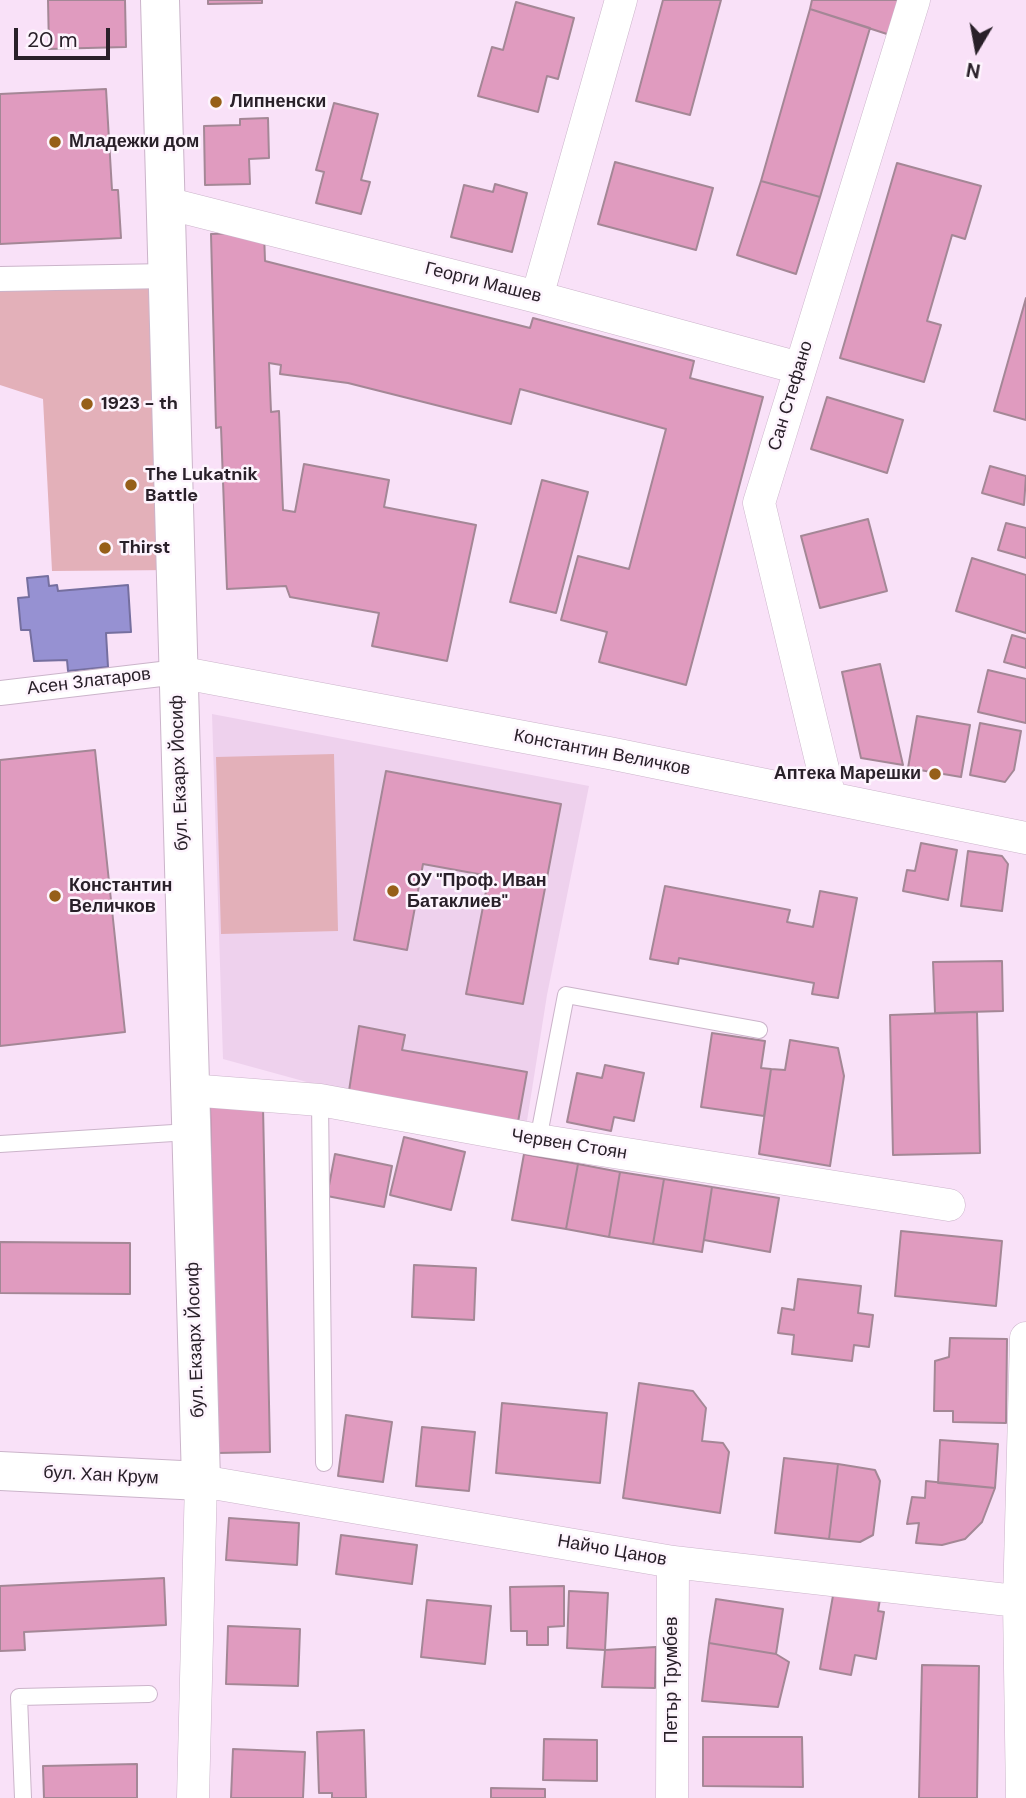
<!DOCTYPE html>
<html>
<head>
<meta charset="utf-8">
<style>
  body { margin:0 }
  #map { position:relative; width:1026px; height:1798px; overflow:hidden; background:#f9e1f8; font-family:"DM Sans",sans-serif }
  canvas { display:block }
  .north { position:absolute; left:942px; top:14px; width:70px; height:70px; -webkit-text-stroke:5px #fdf4fd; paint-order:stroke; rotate:190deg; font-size:19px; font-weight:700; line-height:28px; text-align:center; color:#292029 }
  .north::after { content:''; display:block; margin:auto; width:24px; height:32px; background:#292029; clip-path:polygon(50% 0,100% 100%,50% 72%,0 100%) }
  .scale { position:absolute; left:14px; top:28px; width:96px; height:32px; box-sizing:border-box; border:4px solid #292029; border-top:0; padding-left:9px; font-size:21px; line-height:24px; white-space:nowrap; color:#292029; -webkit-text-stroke:5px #fdf4fd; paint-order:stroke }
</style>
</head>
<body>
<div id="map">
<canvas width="1026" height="1798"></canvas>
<div class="north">N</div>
<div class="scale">20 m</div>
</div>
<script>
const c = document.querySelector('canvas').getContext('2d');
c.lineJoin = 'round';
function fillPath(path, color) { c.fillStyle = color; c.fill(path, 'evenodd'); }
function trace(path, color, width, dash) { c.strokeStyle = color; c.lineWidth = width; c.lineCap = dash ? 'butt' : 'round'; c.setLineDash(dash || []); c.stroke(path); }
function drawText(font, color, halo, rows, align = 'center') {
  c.font = font + ' "DM Sans",sans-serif'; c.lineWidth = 5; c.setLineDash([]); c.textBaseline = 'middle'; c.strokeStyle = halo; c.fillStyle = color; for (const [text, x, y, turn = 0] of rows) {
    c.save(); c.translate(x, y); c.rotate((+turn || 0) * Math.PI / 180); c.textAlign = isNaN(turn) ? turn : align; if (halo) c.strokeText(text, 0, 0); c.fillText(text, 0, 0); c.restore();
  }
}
fillPath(new Path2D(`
  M212 714 589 786 547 995 526 1127 325 1087 223 1059Z`), '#eed1ed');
fillPath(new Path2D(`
  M168 276 175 570 52 571 43 399 0 385V279Z
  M334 754 338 931 221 934 216 757Z`), '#e3b0b9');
const water = new Path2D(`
  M48 576 49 586 57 585 58 591 128 585 131 632 106 633 108 667 68 671 67 660 34 661 30 630H21L18 598 29 597 27 578Z`);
fillPath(water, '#9691d2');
trace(water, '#756f9f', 2);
const building = new Path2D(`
  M48 0H125L126 47 49 49Z
  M208 0H262V3L208 4Z
  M663 0H721L690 115 636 101Z
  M812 0H901L890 35 810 9Z
  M516 2 574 18 558 79 547 76 538 112 478 96 492 47 503 50Z
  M810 9 870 28 820 197 761 181Z
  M106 89 112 190H118L121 238 0 244V94Z
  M334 103 378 114 361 180 370 182 361 214 316 203 324 172 316 170Z
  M268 118 269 158 249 159 250 184 205 185 204 126 240 125V119Z
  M615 162 713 188 696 250 598 224Z
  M897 163 981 186 965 239 952 235 927 321 941 325 924 382 840 358Z
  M761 181 820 197 796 274 737 255Z
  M495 184 527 193 512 252 451 237 464 185 493 192Z
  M264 232 265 261 530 328 533 318 694 361 690 378 763 397 686 685 599 662 607 632 561 620 578 556 629 569 666 429 520 389 511 424 348 383 280 374 281 365 269 363 271 412 279 411 283 510 295 512 304 464 389 480 384 507 476 525 447 661 372 646 379 613 290 597 286 586 227 589 221 427 216 428 211 234Z
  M1026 298V420L994 411Z
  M827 397 903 420 887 473 811 449Z
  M990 466 1026 476 1024 505 982 493Z
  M542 480 588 492 556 613 510 602Z
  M868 519 887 591 820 608 801 536Z
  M1006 523 1026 528V558L998 550Z
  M972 558 1026 575V633L956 611Z
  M1012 635 1026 639V668L1004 662Z
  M880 664 903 765 861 758 842 672Z
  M988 670 1026 679V723L978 712Z
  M917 716 970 725 961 777 908 768Z
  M980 723 1021 731 1014 770 1005 782 970 775Z
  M95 750 125 1032 0 1046V760Z
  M386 771 561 804 523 1004 466 994 489 876 423 864 407 950 354 940Z
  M921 843 957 850 948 900 903 891 907 870 915 871Z
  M968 851 1002 856 1008 864 1002 911 961 906Z
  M665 886 790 910 787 922 813 927 820 891 857 898 838 998 812 994 814 983 679 958 678 964 650 959Z
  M1002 961 1003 1011 935 1013 933 962Z
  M977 1012 980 1153 893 1155 890 1015Z
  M359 1026 405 1035 402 1050 527 1072 518 1122 349 1091Z
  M712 1033 765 1041 761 1068 771 1069 764 1116 701 1107Z
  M790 1040 838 1048 844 1076 830 1166 759 1154 771 1069 785 1070Z
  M605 1065 644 1073 634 1121 614 1117 611 1131 567 1122 577 1073 602 1078Z
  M263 1106 270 1452 217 1453 210 1107Z
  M404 1137 465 1152 451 1210 390 1195Z
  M335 1154 392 1166 384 1207 327 1196Z
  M524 1154 578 1164 566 1229 512 1220Z
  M578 1164 620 1172 609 1237 566 1229Z
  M620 1172 664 1179 653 1244 609 1237Z
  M664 1179 712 1187 702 1252 653 1244Z
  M712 1187 779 1198 770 1252 704 1240Z
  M901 1231 1002 1241 996 1306 895 1296Z
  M0 1242 130 1243V1294L0 1293Z
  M414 1265 476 1268 474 1320 412 1317Z
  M798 1279 861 1286 858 1313 873 1315 869 1347 854 1345 852 1361 792 1354 794 1335 778 1333 782 1308 794 1310Z
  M950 1338 1007 1339 1006 1423 953 1422V1411H934L935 1361 949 1357Z
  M639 1383 693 1391 706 1408 702 1441 723 1443 729 1452 720 1513 623 1498Z
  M502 1403 607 1413 600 1483 496 1473Z
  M346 1415 392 1422 383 1482 338 1476Z
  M422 1427 475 1432 469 1491 416 1486Z
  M940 1440 998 1444 995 1488 938 1483Z
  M784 1458 838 1464 829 1539 775 1533Z
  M838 1464 875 1470 880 1481 873 1535 860 1542 829 1539Z
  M926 1481 995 1488 982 1522 965 1539 942 1545 916 1543 919 1523 907 1524 912 1497 925 1498Z
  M229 1518 299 1523 297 1565 226 1560Z
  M341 1535 417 1545 412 1584 336 1574Z
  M164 1578 166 1625 24 1632 25 1650 0 1651V1586Z
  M564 1586V1626L548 1627V1645H527V1631H511L510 1587Z
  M834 1590 880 1599 878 1611 884 1612 876 1659 855 1655 851 1675 820 1669Z
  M569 1591 608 1593 605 1650 567 1648Z
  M716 1599 783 1609 776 1654 709 1643Z
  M427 1600 491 1606 485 1664 421 1657Z
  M228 1626 300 1629 298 1686 226 1684Z
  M709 1643 776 1654 789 1662 778 1707 702 1701Z
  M656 1647 655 1688 602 1687 605 1650Z
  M922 1665 979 1666 977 1798H919Z
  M364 1730 366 1798H332V1793H319L317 1732Z
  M703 1737H802L803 1787 703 1786Z
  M544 1739 597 1740V1781L543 1780Z
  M233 1749 305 1752 303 1798H231Z
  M137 1764V1798H44L43 1766Z
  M491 1788 545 1789V1798H491Z`);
fillPath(building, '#e09bbf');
trace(building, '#a48796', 2);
const service = new Path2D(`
  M320 1100 324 1463
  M538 1140 566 995 759 1030
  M0 1144 189 1132
  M23 1798 19 1697 149 1694`);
const pedestrian = new Path2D(`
  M0 279 168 276
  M0 693 178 672`);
const minor = new Path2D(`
  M166 203 537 297 799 368
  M537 297 621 0
  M178 672 609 753 1026 838
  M830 798 759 503 914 0
  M189 1090 320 1100 538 1140 949 1205
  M193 1798 201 1481 673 1562 1026 1602
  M672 1798 673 1562
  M1022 1798 1019 1602 1026 1338`);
const tertiary = new Path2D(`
  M0 1471 201 1481 160 0`);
trace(service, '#cbb4ca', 18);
trace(pedestrian, '#cbb4ca', 26);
trace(minor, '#cbb4ca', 33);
trace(tertiary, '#cbb4ca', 40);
trace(service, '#fff', 16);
trace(pedestrian, '#fff', 24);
trace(minor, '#fff', 32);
trace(tertiary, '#fff', 38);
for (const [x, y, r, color] of [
  [216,102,7,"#965f18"],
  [55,142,7,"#965f18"],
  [87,404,7,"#965f18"],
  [131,485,7,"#965f18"],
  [105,548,7,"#965f18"],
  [935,774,7,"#965f18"],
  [393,891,7,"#965f18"],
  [55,896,7,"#965f18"]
]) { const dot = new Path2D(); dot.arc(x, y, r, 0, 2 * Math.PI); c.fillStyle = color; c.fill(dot); trace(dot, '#fdf4fd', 2.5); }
drawText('bold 18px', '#292029', '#fdf4fd', [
  ["Липненски",230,102],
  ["Младежки дом",69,142],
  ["1923 - th",101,404],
  ["The Lukatnik",145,475],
  ["Battle",145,496],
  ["Thirst",119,548],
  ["Аптека Марешки",921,774,"right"],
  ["ОУ \"Проф. Иван",407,881],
  ["Батаклиев\"",407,902],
  ["Константин",69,886],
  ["Величков",69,907]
], 'left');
drawText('18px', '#292029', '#fdf4fd', [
  ["Георги Машев",483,283,14],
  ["Сан Стефано",791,396,-73],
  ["Асен Златаров",89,682,-7],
  ["Константин Величков",602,753,11],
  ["бул. Екзарх Йосиф",180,773,-92],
  ["Червен Стоян",569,1145,9],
  ["бул. Екзарх Йосиф",196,1340,-92],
  ["бул. Хан Крум",101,1476,3],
  ["Найчо Цанов",612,1551,10],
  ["Петър Трумбев",672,1680,-90]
]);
</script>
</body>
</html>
